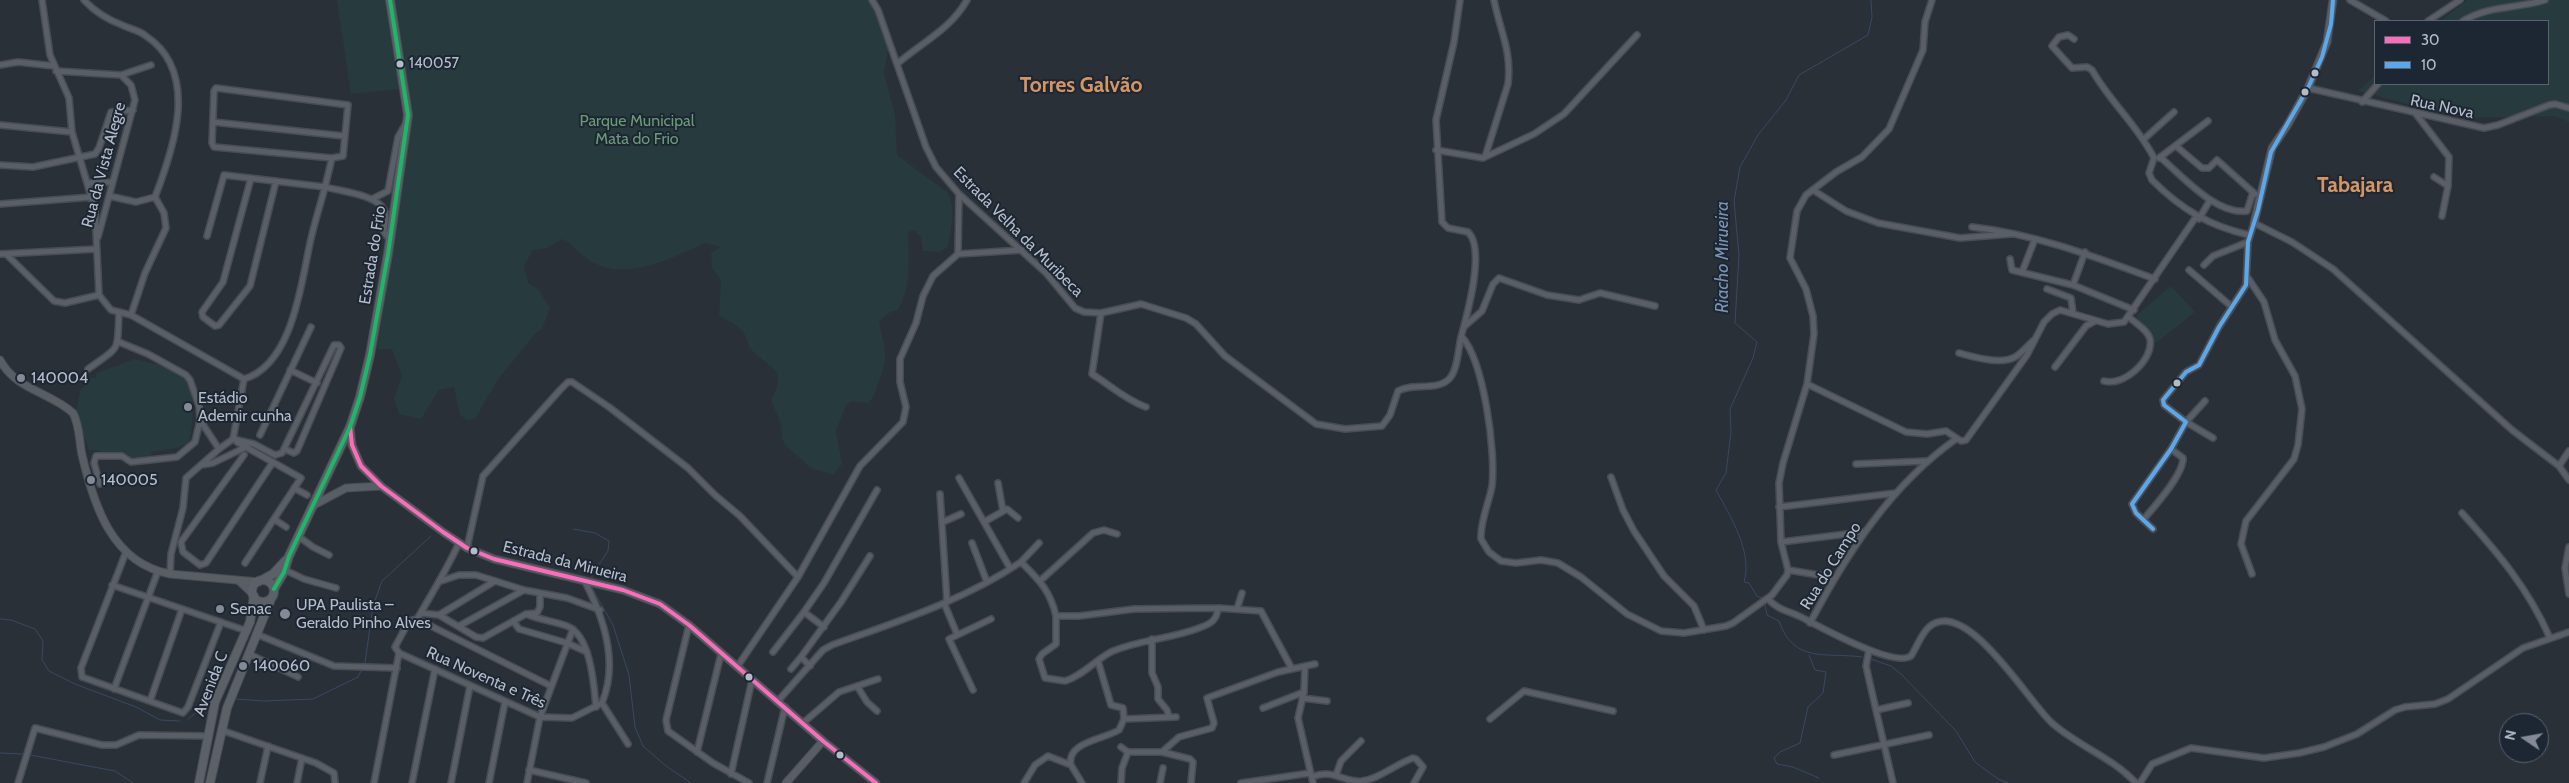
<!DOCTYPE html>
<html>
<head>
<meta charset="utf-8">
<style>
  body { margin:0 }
  #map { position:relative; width:2569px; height:783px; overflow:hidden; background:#2a3038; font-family:Cabin,sans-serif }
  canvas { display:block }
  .legend { position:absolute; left:2374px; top:20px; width:175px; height:65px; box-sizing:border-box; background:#1d2633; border:1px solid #59626f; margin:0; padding:6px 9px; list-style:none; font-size:15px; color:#b4bcc9 }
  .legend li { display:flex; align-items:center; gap:10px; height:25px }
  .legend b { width:25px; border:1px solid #59626f }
  .north { position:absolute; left:2499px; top:713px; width:50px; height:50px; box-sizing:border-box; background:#1d2633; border:1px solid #59626f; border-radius:50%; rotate:282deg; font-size:14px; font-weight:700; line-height:20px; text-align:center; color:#b4bcc9 }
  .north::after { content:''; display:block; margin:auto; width:18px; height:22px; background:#848b96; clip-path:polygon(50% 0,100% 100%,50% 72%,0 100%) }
</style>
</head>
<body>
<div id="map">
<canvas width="2569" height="783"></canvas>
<ul class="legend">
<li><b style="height:6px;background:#fb6dba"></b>30</li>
<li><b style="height:6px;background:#5aa8eb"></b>10</li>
</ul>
<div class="north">N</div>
</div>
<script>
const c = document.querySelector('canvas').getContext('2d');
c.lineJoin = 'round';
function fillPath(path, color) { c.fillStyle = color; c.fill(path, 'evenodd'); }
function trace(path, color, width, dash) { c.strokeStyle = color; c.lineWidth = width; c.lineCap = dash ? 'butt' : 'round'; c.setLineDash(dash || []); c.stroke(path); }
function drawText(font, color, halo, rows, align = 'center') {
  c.font = font + ' Cabin,sans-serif'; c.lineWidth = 4; c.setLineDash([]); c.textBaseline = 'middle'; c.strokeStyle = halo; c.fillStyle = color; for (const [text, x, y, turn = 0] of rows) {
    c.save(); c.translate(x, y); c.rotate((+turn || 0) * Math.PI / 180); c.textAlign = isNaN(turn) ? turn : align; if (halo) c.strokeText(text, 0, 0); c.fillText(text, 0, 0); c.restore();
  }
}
fillPath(new Path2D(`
  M337 0H385L399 89 351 94Z
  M394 0H872L889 44 884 73 895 115 897 155 948 193C956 208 951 230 948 246L940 252 923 251 921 238 915 230 908 232C909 259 912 287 897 311H892L879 321C885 352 890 356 877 386 875 393 873 399 868 403L852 401 846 405 836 431 842 464 833 475 811 468 786 446 782 438 781 424 771 400C790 366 768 370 750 348 748 345 748 341 746 337 740 325 730 322 719 316L721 280 712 268 711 253 720 247 706 243C673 257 631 280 596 264 583 259 575 245 562 239L547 248 533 250 524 266 528 283 538 289 550 308 542 329 536 333 498 379 475 419 467 420 460 415 454 387 439 390 421 419 399 414 394 399 402 376 392 349H377L409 141 408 83Z
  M2467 0H2569V122L2555 116 2462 118 2358 91 2375 76V84H2548V21H2441Z
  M2171 286 2195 312 2156 343 2136 316Z
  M135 359C149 363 167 366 180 372 198 382 193 426 189 443L177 448 151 452V457L128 458V454H100L99 450H89L85 438H82L76 413 81 388H83L87 377 95 378 97 373Z`), '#273a3e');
trace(new Path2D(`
  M573 529 595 533 609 541 608 551 592 575V579
  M592 588 613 625 629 675 635 727 643 746 666 766 691 783
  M1762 598 1757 596 1749 583 1744 582C1753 552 1730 516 1716 490L1726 473 1731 432 1730 409 1753 358 1757 342 1735 323 1739 255 1734 201 1740 167 1758 135 1786 100 1799 75 1868 35 1872 17 1871 0
  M1765 605 1767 615 1779 621C1794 664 1825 652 1862 657
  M0 619 11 620 35 629 43 641 42 660 49 671 75 684 136 707 160 720 180 721
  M1809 655 1815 670 1826 672 1823 693 1808 707 1800 743 1780 752 1774 758 1777 764 1793 767 1819 778
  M1868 658 1891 666 1902 675 1956 731 1975 762 1998 779 2008 783
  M365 663 373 606 382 581 431 536
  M236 699 264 701 313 699 358 677 361 671
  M188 719 211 701
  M0 753 22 754
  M30 755 115 771 133 783`), '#384963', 1);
const street = new Path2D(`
  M42 0 50 55 69 98 72 132 95 210 99 295
  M84 0C94 11 109 20 122 25 130 29 139 30 146 36 200 72 174 148 155 197
  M872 0 878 10 926 147 936 167 959 194 1046 273 1075 308 1084 312 1101 313 1141 304 1186 318 1196 324 1225 356 1316 424 1345 429 1382 426 1390 415 1398 391C1413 382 1438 392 1450 378 1458 368 1458 350 1461 337 1467 315 1486 249 1468 232L1448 228 1442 222 1436 120 1454 42 1460 0
  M2350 0 2386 21
  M2428 21 2460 0
  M2463 21C2490 5 2516 9 2545 0
  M2074 39 2068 35 2059 37 2052 46 2072 68 2087 67 2092 70C2110 102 2138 126 2154 158
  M897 64C921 43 951 29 967 0
  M0 65 18 62 54 66
  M56 71 121 75 131 85 135 100 98 237
  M121 75 151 65
  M216 88 348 105 343 156 332 158 214 147 212 143 214 91Z
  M2308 88 2484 128 2498 125 2549 105 2555 104 2569 108
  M2362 102 2378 84
  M2416 114 2449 157 2448 186 2442 216
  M213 122 344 136
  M0 125 72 132
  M2144 139 2174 112
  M2176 146 2202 168H2209L2217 160 2255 194
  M1436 150 1483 158 1534 134 1564 114 1637 35
  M1485 157 1508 84C1512 51 1500 31 1494 0
  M2160 157C2182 176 2216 215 2247 211L2253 192
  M2154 158 2149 173 2152 180C2181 209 2209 226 2249 235
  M2159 158 2208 121
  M0 165 33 167 95 154 99 148 111 112 133 110
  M2434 177 2448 186
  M251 178 223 282 202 312 203 317 215 326 219 325 250 286 276 181
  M88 183 112 182
  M1813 190 1846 211 1878 223 1960 238 2011 234
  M109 196 136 202 155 197
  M372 199 388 191 398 137 405 125
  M0 204 92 197
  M2199 219 2210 200
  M1972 227C2036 234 2095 257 2155 279
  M207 236 224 175 325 187 332 158
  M0 254 97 249
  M6 254 54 301 65 303 99 295
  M958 254 959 194
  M2010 259 2012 270 2073 285 2134 310
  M2204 265 2213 256 2248 242
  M2189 270 2232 307
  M2022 272 2035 239
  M2248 278 2264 302 2275 340 2295 376 2302 409 2298 445 2294 459 2246 521 2241 544 2252 574
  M2073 285 2085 252
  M2047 289 2071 298 2073 313
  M99 295 111 310 131 315 244 379
  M1101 313 1092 374C1110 385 1126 400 1146 407
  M131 315 145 273 166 228 164 213 155 197
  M1465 326 1482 311 1493 284 1499 278 1547 295 1579 300 1600 293 1655 306
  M1462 337C1484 362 1496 452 1492 486 1489 503 1480 521 1481 539L1489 552 1501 561 1516 563 1541 560 1558 563 1581 577 1627 614 1661 631 1684 633 1726 626 1733 623 1772 595 1787 575 1788 570 1781 542 1779 483 1783 463 1807 384 1814 334 1813 316 1806 289 1790 258 1797 211 1806 195 1836 172 1862 157 1889 129 1923 50 1925 22 1932 0
  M119 342 148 354 186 375 190 380 199 406 200 420 219 449 186 478 183 508 171 554 170 574
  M1959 353C1973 357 2001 365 2015 357 2022 353 2028 345 2034 340
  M2055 367 2086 326 2095 321
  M88 369C121 345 117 354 119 313
  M290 370 317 383
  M2104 381C2123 387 2154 360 2150 339 2148 330 2135 323 2129 317
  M1807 384 1906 432 1927 434 1946 431 1961 441 1966 440 2027 355 2044 322 2052 314 2060 310 2108 324 2124 322 2196 217
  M2205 401 2186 422 2213 438
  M260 435 311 327
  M233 439 254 444 275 455 282 453 334 345H339L341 348 297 451 294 453 284 449
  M237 442 301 478 245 563
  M219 449 233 439 244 379C292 365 301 285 310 243 314 224 320 206 325 187 340 191 380 195 385 212 387 217 384 226 384 232L390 240
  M244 455 181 542 183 552 200 565 206 563 273 462
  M1856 464 1927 461
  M201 465 213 463 246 447
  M2559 466 2569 451
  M1611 477 1623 510 1634 531 1664 576 1694 606 1704 630
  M959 478 1010 568
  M998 483 1003 511
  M100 484 94 463 96 456H122L131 462 177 457 195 442 200 420
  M294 488 307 495
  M940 494 947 602
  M1779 507 1896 493
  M2462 513C2498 553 2528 588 2550 638
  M274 519 286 527
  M2143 520C2154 507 2184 474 2183 458L2171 449
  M943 522 961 514
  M984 522 1007 509 1018 518
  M2153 529 2136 513 2132 504 2171 449 2186 422 2164 405 2163 400 2186 372 2199 365 2219 327 2246 285 2248 242 2254 223 2292 242 2333 269 2512 430 2559 466 2569 480
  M298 536 313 547 329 555
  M1781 542 1863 532
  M972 543 987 582
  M2569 547 2565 568 2569 594
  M467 548 483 476 560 390 568 382H572L609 407 688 468 715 495 740 516 798 577
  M126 552 81 668 82 677 183 713 188 707 221 622
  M1021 562 1039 543
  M285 570 304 579 336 588
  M1788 570 1825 576 1833 581
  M441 581 459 575H476L524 590 567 598 600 610
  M1040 581 1093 533 1104 530 1117 534
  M112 585 247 631
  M1768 599C1778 610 1789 611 1801 617 1820 627 1894 668 1911 656 1917 647 1921 634 1929 627 1966 595 2029 703 2052 723 2078 746 2113 758 2136 783
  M944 603 957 634
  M1218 608 1261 611 1292 669
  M1237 609 1242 593
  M421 613 439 615 495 581
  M526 614C540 620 554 621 567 626 591 635 594 686 596 707
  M439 615 476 637 483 638 526 614 537 613 540 607V593
  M417 619 409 621 395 647 399 653 540 717 572 718 602 703C619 662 604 618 585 582
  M417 619 551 686
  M417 619C432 594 447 569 459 543
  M513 621 519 629 567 643 587 652
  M1810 623C1847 553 1891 485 1956 439
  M689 625 666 720 668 731 713 763 749 783
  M459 626 524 590
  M824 627 804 612 824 583 877 490
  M256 634 334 666 397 668
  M1152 639V673L1158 687V699L1167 710 1169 717
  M1869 650 1866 666 1876 710
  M773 652 804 612
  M249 654 298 677
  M810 666 801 657 841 602 870 556
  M1305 666 1304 692 1298 718 1313 783
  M737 667 798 577 860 466 903 422 906 407 900 382V359L916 323 923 296 933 276 958 254 1022 250
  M791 669 801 657
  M857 686 867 702 877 711
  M114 689 158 571
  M973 690 949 639 991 619
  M1302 698 1327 701
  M150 701 182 609
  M777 702 823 650 832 645C896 622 963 601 1021 562 1039 580 1050 590 1056 616H1079L1134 609 1218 608C1217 621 1210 624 1199 628 1171 639 1142 639 1113 651 1097 658 1083 676 1065 681L1045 678 1039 659 1042 654 1056 644V616
  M602 703 628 744
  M1263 708 1304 692
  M1124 719 1176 717
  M1490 719 1524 691 1613 711
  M803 723 839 692 878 679
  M221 730 316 763 334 773 335 783
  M1121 747 1128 752H1162L1190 759 1193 762 1191 783
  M697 752 721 654
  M1162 752 1179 737 1212 728 1214 723 1207 698 1278 672 1315 664
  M1834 755 1929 735
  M1071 765C1066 742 1105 739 1119 730L1124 719 1123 708 1111 705 1098 661
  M529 770 586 783
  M731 774 752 680
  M1336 775 1341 761 1361 741
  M1312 777C1334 768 1343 783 1362 781 1379 779 1396 764 1413 758L1416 759 1423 767 1414 783
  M18 783 35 728 102 745H116L139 735 207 736
  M260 783 268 746
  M297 783 302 758
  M374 783 399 653
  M412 783 435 669
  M451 783 470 686
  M489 783 505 702
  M527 783 540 717 573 629
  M767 783 785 707
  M1024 783 1035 765 1048 756 1071 765 1082 783
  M1121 783 1122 768 1128 752
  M1160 783 1163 768
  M1241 783 1311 773
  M1893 783 1876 710 1908 703
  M2140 783 2152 764 2191 748 2264 758 2299 753 2324 747 2357 734 2395 710 2405 707 2435 704 2448 699 2523 648 2569 632`);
const secondary = new Path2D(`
  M2254 223 2272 148 2287 126 2308 88 2327 42 2333 0
  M0 360C16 390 50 392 73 413 80 426 79 441 82 455 94 506 112 563 170 574L259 582
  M350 427 352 445 361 466 381 486 443 532 467 548 494 559 623 590 660 604 689 625 823 741 876 783
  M314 505 346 488 381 486
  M239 581 253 594
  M786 783 823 741`);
const primary = new Path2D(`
  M262 580 273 574 286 560
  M252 591a11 11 0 1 1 22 0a11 11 0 1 1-22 0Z
  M274 589 284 572 289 556 350 427 360 397 370 355 388 254 408 115 390 0
  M199 783 215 702 250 622 254 596
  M210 783 227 708 271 599`);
trace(street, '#484c53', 8);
trace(secondary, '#484c53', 9);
trace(primary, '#484c55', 10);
trace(street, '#5a5e66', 5);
trace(secondary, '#595d64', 7);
trace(primary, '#5c6168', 8);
trace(new Path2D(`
  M350 427 352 445 361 466 381 486 443 532 467 548 494 559 623 590 660 604 689 625 823 741 876 783`), '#fb6dba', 4);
trace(new Path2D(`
  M2153 529 2136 513 2132 504 2171 449 2186 422 2164 405 2163 400 2186 372 2199 365 2219 327 2246 285 2248 242 2258 210 2271 152 2308 88 2322 57 2331 24 2333 0`), '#5aa8eb', 4);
trace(new Path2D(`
  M274 589 284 572 289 556 350 427 360 397 370 355 388 254 408 115 390 0`), '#1ab867', 4);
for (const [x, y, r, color] of [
  [400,64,4.5,"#b4bcc9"],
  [2315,73,4.5,"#b4bcc9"],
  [2305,92,4.5,"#b4bcc9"],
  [21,378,5,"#848b96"],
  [2177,383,4.5,"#b4bcc9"],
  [188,407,5,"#848b96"],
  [91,480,5,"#848b96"],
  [474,551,4.5,"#b4bcc9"],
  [220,609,5,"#848b96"],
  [285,614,6,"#848b96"],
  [243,666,5,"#848b96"],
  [749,677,4.5,"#b4bcc9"],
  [840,755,4.5,"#b4bcc9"]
]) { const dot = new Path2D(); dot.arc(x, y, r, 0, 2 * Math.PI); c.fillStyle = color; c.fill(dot); trace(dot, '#1d2633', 2); }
drawText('15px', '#b4bcc9', '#1d2633', [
  ["140057",409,64]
], 'left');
drawText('16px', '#b4bcc9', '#1d2633', [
  ["Rua Nova",2442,107,12],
  ["Rua da Vista Alegre",104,165,-75],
  ["Estrada Velha da Muribeca",1018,232,45],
  ["Estrada do Frio",373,255,-81],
  ["Estrada da Mirueira",565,562,14],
  ["Rua do Campo",1831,566,-58],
  ["Rua Noventa e Três",486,678,24],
  ["Avenida C",211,684,-69]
]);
drawText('16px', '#6b9a76', '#1d2633', [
  ["Parque Municipal",637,121],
  ["Mata do Frio",637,139]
]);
drawText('16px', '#b4bcc9', '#1d2633', [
  ["140004",31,378],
  ["Estádio",198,398],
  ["Ademir cunha",198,416],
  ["140005",101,480],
  ["UPA Paulista –",296,605],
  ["Geraldo Pinho Alves",296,623],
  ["Senac",230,609],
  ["140060",253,666]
], 'left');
drawText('italic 18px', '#7c92b1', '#1d2633', [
  ["Riacho Mirueira",1723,257,-90]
]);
drawText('bold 21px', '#d59563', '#1d2633', [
  ["Torres Galvão",1081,86],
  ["Tabajara",2355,186]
]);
</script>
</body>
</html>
